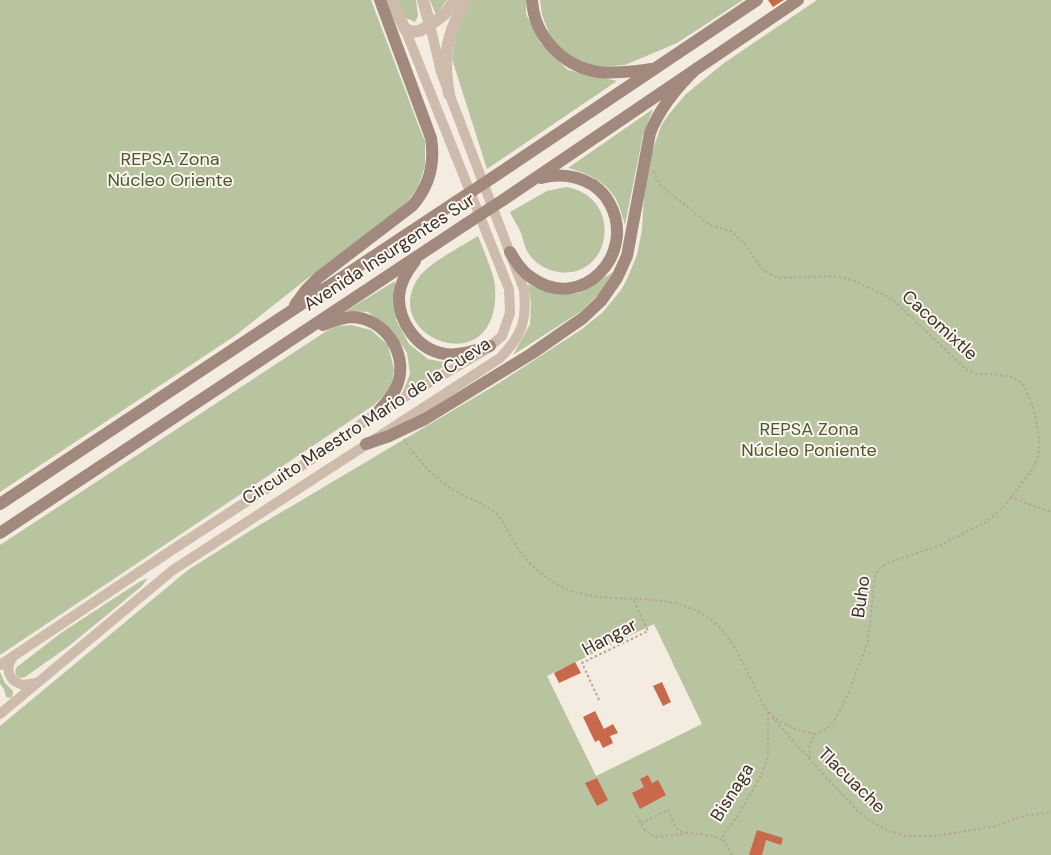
<!DOCTYPE html>
<html>
<head>
<meta charset="utf-8">
<style>
  body { margin:0 }
  canvas { display:block; background:#f4ebe1 }
</style>
</head>
<body>
<canvas width="1051" height="855"></canvas>
<script>
const c = document.querySelector('canvas').getContext('2d');
c.lineJoin = 'round';
function fillPath(path, color) { c.fillStyle = color; c.fill(path, 'evenodd'); }
function trace(path, color, width, dash) { c.strokeStyle = color; c.lineWidth = width; c.lineCap = dash ? 'butt' : 'round'; c.setLineDash(dash || []); c.stroke(path); }
function drawText(font, color, halo, rows, align = 'center') {
  c.font = font + ' "DM Sans",sans-serif'; c.lineWidth = 4; c.setLineDash([]); c.textBaseline = 'middle'; c.strokeStyle = halo; c.fillStyle = color; for (const [text, x, y, turn = 0] of rows) {
    c.save(); c.translate(x, y); c.rotate((+turn || 0) * Math.PI / 180); c.textAlign = isNaN(turn) ? turn : align; if (halo) c.strokeText(text, 0, 0); c.fillText(text, 0, 0); c.restore();
  }
}
fillPath(new Path2D(`
  M0 0H371L421 132 425 141V166L418 187 405 205 304 281 236 335 0 492Z
  M396 0H416L418 16 415 22 406 18Z
  M430 0H447L436 15Z
  M470 0H526V14L541 44 568 70 617 81 487 169 452 59 457 26Z
  M540 0H743L677 43 625 65 601 67 578 62 552 41 542 15Z
  M817 0H1051V855H0V726L188 570 253 529 499 383 582 329 603 312 621 290 627 279 637 255 642 230 644 195 652 152 661 126 669 114 686 94 724 63ZM654 624 702 724 596 776 547 676Z
  M653 109 643 135 625 225C622 216 620 205 614 196 605 181 584 172 568 168Z
  M566 187C625 197 612 280 558 272 547 270 538 265 531 257 525 250 524 242 521 233 518 226 513 219 510 212L547 191Z
  M478 236C483 249 494 273 495 286 502 386 376 338 419 277 429 263 462 246 478 236Z
  M618 269 599 294 580 312 513 355 530 324 531 303 528 284 550 293H579Z
  M395 281 396 320 409 344 428 359 449 363 402 394 410 374 407 353 393 332 368 312 346 311Z
  M351 325 371 330 388 345 394 369 391 388 374 405 0 655V545L328 330 337 326Z
  M148 578 142 586 69 646 25 677 20 678C15 676 14 671 17 667L61 633 139 582Z
  M0 672 5 683 13 691V694L11 698 6 697 4 689 0 684Z`), '#b8c4a0');
fillPath(new Path2D(`
  M768 0H784L773 7Z
  M575 662 581 673 559 683 554 673Z
  M662 682 671 702 663 706 653 686Z
  M595 711 604 729 613 724 618 733 610 736 613 743 603 748 599 740 595 742 583 717Z
  M648 775 652 783 658 780 666 795 640 809 632 793 644 787 640 779Z
  M597 778 608 800 597 806 585 783Z
  M757 830 783 838 781 845 766 840 762 855H749Z`), '#c8694b');
trace(new Path2D(`
  M653 171 660 185 710 225 731 231 744 243 763 270 778 278 834 276 855 281 892 299 967 370 977 374H992L1012 377 1023 384 1033 406 1039 437V453L1034 467 1006 504 988 521 941 545 887 563 879 569 875 576 868 642 848 694 835 720 826 729 815 734
  M404 439C418 461 435 479 457 492 470 499 486 504 497 514 506 524 509 535 516 546 527 564 555 587 575 592 618 605 668 590 707 617 733 634 743 665 757 691 760 698 763 706 768 711 778 724 799 731 815 734
  M1010 497 1051 512
  M599 700 582 663 648 631 633 599
  M772 717 821 772 857 810 872 822 889 831 907 836H935L995 826 1020 817 1051 812
  M810 758 809 746 815 734
  M637 815 644 829 655 837 683 834
  M641 823 668 810C670 816 673 823 677 828 683 837 708 831 722 840
  M732 855 723 839V834L737 817 762 774 768 756V711`), '#b9a596', 2, [2.5, 2.5]);
trace(new Path2D(`
  M14 656C4 667 8 681 23 685L37 683
  M0 665 178 546 326 450 369 418 487 349 502 336 510 313 509 289 405 29
  M0 714 173 570 500 358C522 336 527 320 524 290L441 72 430 25`), '#cdbbac', 10);
trace(new Path2D(`
  M391 0 405 29C416 34 420 31 430 25 444 15 445 15 455 0
  M423 0 430 25
  M449 94C442 57 447 33 466 0`), '#cdbbac', 12);
trace(new Path2D(`
  M532 0C534 36 562 66 598 72 616 74 635 71 652 69
  M492 178 757 0
  M503 200 798 0
  M510 252C516 262 522 272 532 278 581 313 637 255 610 204 606 196 600 190 593 185 576 175 560 173 541 178
  M415 261C407 271 400 283 399 296 398 322 418 350 445 354 461 356 475 350 490 346
  M295 305 306 290 319 277 412 206C429 187 435 163 431 138L380 0
  M323 325C333 321 342 317 352 317 384 318 408 352 398 383 394 395 384 405 376 414
  M366 444 389 436 425 419 531 354 583 318 601 301 617 278 627 256 650 133C660 107 677 87 697 68
  M0 504 457 201
  M0 533 466 224`), '#a18a7d', 12);
trace(new Path2D(`
  M457 201 492 178
  M466 224 503 200`), '#a18a7d', 12);
drawText('18px', '#4a5a2e', '#fbf5ee', [
  ["REPSA Zona",170,160],
  ["Núcleo Oriente",170,181],
  ["REPSA Zona",809,430],
  ["Núcleo Poniente",809,451]
]);
drawText('18px', '#3b302b', '#fbf5ee', [
  ["Avenida Insurgentes Sur",390,253,-33],
  ["Cacomixtle",939,326,42],
  ["Circuito Maestro Mario de la Cueva",367,422,-33],
  ["Buho",862,597,-82],
  ["Hangar",610,638,-28],
  ["Tlacuache",851,781,44],
  ["Bisnaga",733,793,-58]
]);
</script>
</body>
</html>
